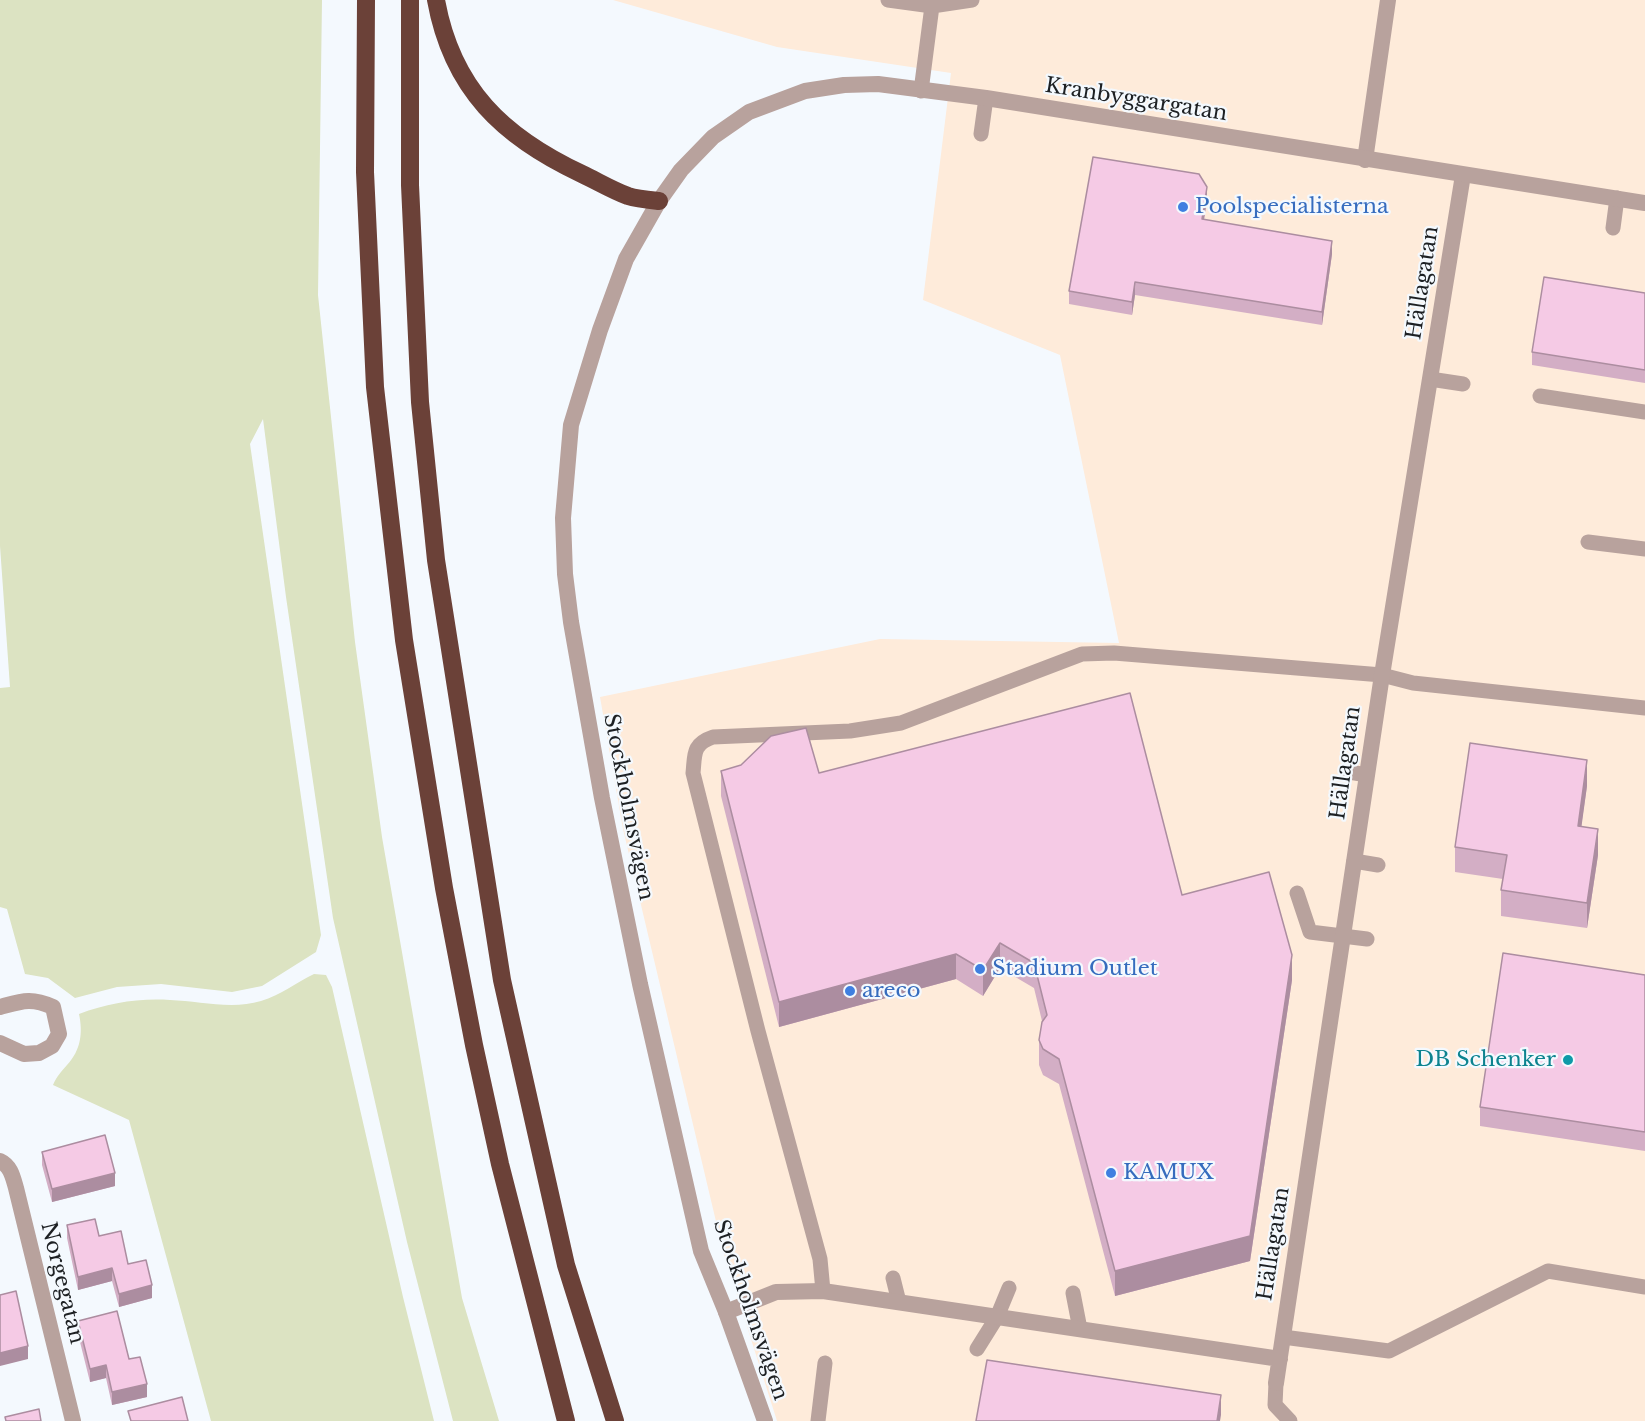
<!DOCTYPE html>
<html>
<head>
<meta charset="utf-8">
<style>
  body { margin:0 }
  canvas { display:block; background:#f4f9fe }
</style>
</head>
<body>
<canvas width="1645" height="1421"></canvas>
<script>
const c = document.querySelector('canvas').getContext('2d');
c.lineJoin = 'round';
function fillPath(path, color) { c.fillStyle = color; c.fill(path, 'evenodd'); }
function trace(path, color, width, dash) { c.strokeStyle = color; c.lineWidth = width; c.lineCap = dash ? 'butt' : 'round'; c.setLineDash(dash || []); c.stroke(path); }
function drawText(font, color, halo, rows, align = 'center') {
  c.font = font + ' "Libre Baskerville",serif'; c.lineWidth = 4.5; c.setLineDash([]); c.textBaseline = 'middle'; c.strokeStyle = halo; c.fillStyle = color; for (const [text, x, y, turn = 0] of rows) {
    c.save(); c.translate(x, y); c.rotate((+turn || 0) * Math.PI / 180); c.textAlign = isNaN(turn) ? turn : align; if (halo) c.strokeText(text, 0, 0); c.fillText(text, 0, 0); c.restore();
  }
}
fillPath(new Path2D(`
  M613 0H1645V1421H777L723 1251 623 829 600 697 880 639 1119 643 1060 355 923 300 951 73 777 47Z`), '#feebda');
fillPath(new Path2D(`
  M0 0H322L318 295 355 642 382 837 462 1298 499 1421H453L407 1242 333 918 286 597 263 419 250 444 321 935 316 952 262 986 232 992 161 984 117 987 75 998 48 978 25 974 7 909 0 907V688L10 687 0 546Z
  M314 974 326 975 332 987 403 1297 434 1421H211L129 1120 53 1085C57 1076 61 1072 67 1065 81 1050 83 1033 79 1014 109 1003 138 998 170 1000 199 1001 232 1010 261 1001 281 995 295 983 314 974Z`), '#dce3c2');
trace(new Path2D(`
  M888 0 932 6 972 0
  M921 91 932 6
  M981 134 986 98
  M1613 228 1617 198
  M1430 379 1463 384
  M1540 396 1645 412
  M1588 542 1645 549
  M1349 772 1367 775
  M1354 861 1378 865
  M1297 893 1310 932 1367 939
  M893 1278 899 1302
  M823 1291 820 1259 758 1031 693 773C695 755 692 744 713 737L850 731 901 723 1082 654 1114 653 1382 675 1413 683 1645 708
  M1073 1293 1080 1329
  M1283 1337 1389 1351 1548 1271 1645 1287
  M977 1349 997 1317 1009 1288
  M1276 1383 1275 1405 1290 1421
  M818 1421 825 1363`), '#b8a29d', 15);
trace(new Path2D(`
  M1365 160 1388 0
  M0 1007C22 1001 31 997 53 1007L59 1034 52 1046 39 1053 24 1054 0 1043
  M0 1161C11 1166 13 1178 16 1188L73 1421
  M726 1312 776 1292 823 1291 1280 1359
  M1276 1383 1382 675 1463 175`), '#b8a29d', 16);
trace(new Path2D(`
  M765 1421 726 1312 701 1251 640 984 602 798 571 622 565 574 563 518 571 425 600 330 626 259 659 201 681 170 713 137 749 112 805 91 844 85 878 84 986 98 1645 203`), '#b8a29d', 16);
trace(new Path2D(`
  M366 0 365 172 375 387 404 640 444 888 474 1045 500 1164 566 1421
  M410 0V185L420 402 436 560 502 980 566 1265 615 1421
  M436 0C452 89 503 137 582 174 597 181 612 190 628 196 637 199 649 200 659 201`), '#6b4138', 18);
fillPath(new Path2D(`
  M1207 200 1204 220 1332 254 1322 325 1135 295 1132 315 1069 304V291Z
  M1645 293V383L1532 365V352Z
  M721 771 819 773 1182 895 1292 980 1250 1261 1115 1296 1059 1084 1043 1075 1039 1065V1040L1042 1021 1034 988 1000 968 983 996 956 979 779 1027 721 796Z
  M1587 786 1581 827 1598 855 1587 928 1501 916V890L1503 879 1455 872V847Z
  M1645 975V1151L1480 1126V1107Z
  M42 1152 115 1186 52 1202 42 1165Z
  M67 1225 99 1236 128 1264 152 1298 119 1307 112 1281 78 1290 67 1238Z
  M78 1321 129 1359 147 1397 112 1405 106 1378 90 1382 78 1334Z`), '#d3aec5');
fillPath(new Path2D(`
  M1207 187V200L1202 232V219Z
  M1332 241V254L1322 325V312Z
  M1135 282V295L1132 315V302Z
  M1587 760V786L1578 852V826Z
  M1598 829V855L1587 928V903Z
  M1000 943V968L983 996V970Z
  M956 954V979L779 1027V1002Z
  M1292 955V980L1250 1261 1115 1296V1271Z
  M115 1173V1186L52 1202V1189Z
  M112 1268V1281L78 1290V1277Z
  M152 1285V1298L119 1307V1294Z
  M28 1346V1359L0 1366V1353Z
  M106 1365V1378L90 1382V1369Z
  M147 1384V1397L112 1405V1392Z
  M1221 1395V1415L1220 1421H1217Z`), '#ac8da0');
const building = new Path2D(`
  M1093 157 1199 174 1207 187 1202 219 1332 241 1322 312 1135 282 1132 302 1069 291Z
  M1544 277 1645 293V370L1532 352Z
  M1130 693 1182 895 1269 872 1292 955 1250 1236 1115 1271 1059 1059 1043 1049 1039 1040 1042 1022 1047 1015 1034 963 1000 943 983 970 956 954 779 1002 721 771 741 765 771 736 806 728 819 773Z
  M1470 743 1587 760 1578 826 1598 829 1587 903 1501 890 1507 855 1455 847Z
  M1503 953 1645 975V1132L1480 1107Z
  M105 1135 115 1173 52 1189 42 1152Z
  M95 1219 99 1236 121 1231 128 1264 146 1260 152 1285 119 1294 112 1268 78 1277 67 1225Z
  M16 1291 28 1346 0 1353V1295Z
  M117 1311 129 1359 140 1357 147 1384 112 1392 106 1365 90 1369 78 1321Z
  M987 1360 1221 1395 1217 1421H976Z
  M182 1397 188 1421H131L128 1411Z
  M39 1409 41 1421H6L5 1417Z`);
fillPath(building, '#f5cae5');
trace(building, '#ac8da0', 1.5);
for (const [x, y, r, color] of [
  [1183,207,6,"#3f7fe0"],
  [980,969,6,"#3f7fe0"],
  [850,991,6,"#3f7fe0"],
  [1568,1060,6,"#0f9aa8"],
  [1111,1173,6,"#3f7fe0"]
]) { const dot = new Path2D(); dot.arc(x, y, r, 0, 2 * Math.PI); c.fillStyle = color; c.fill(dot); trace(dot, '#f4f9fe', 2); }
drawText('21px', '#1d2023', '#f4f9fe', [
  ["Kranbyggargatan",1136,100,9],
  ["Hällagatan",1423,283,-81],
  ["Hällagatan",1346,763,-82],
  ["Stockholmsvägen",628,807,79],
  ["Hällagatan",1274,1244,-81],
  ["Norgegatan",62,1283,76],
  ["Stockholmsvägen",750,1310,71]
]);
drawText('21px', '#366cbe', '#f4f9fe', [
  ["Poolspecialisterna",1195,207],
  ["Stadium Outlet",992,969],
  ["areco",862,991],
  ["KAMUX",1123,1173]
], 'left');
drawText('21px', '#0d838f', '#f4f9fe', [
  ["DB Schenker",1556,1060]
], 'right');
</script>
</body>
</html>
